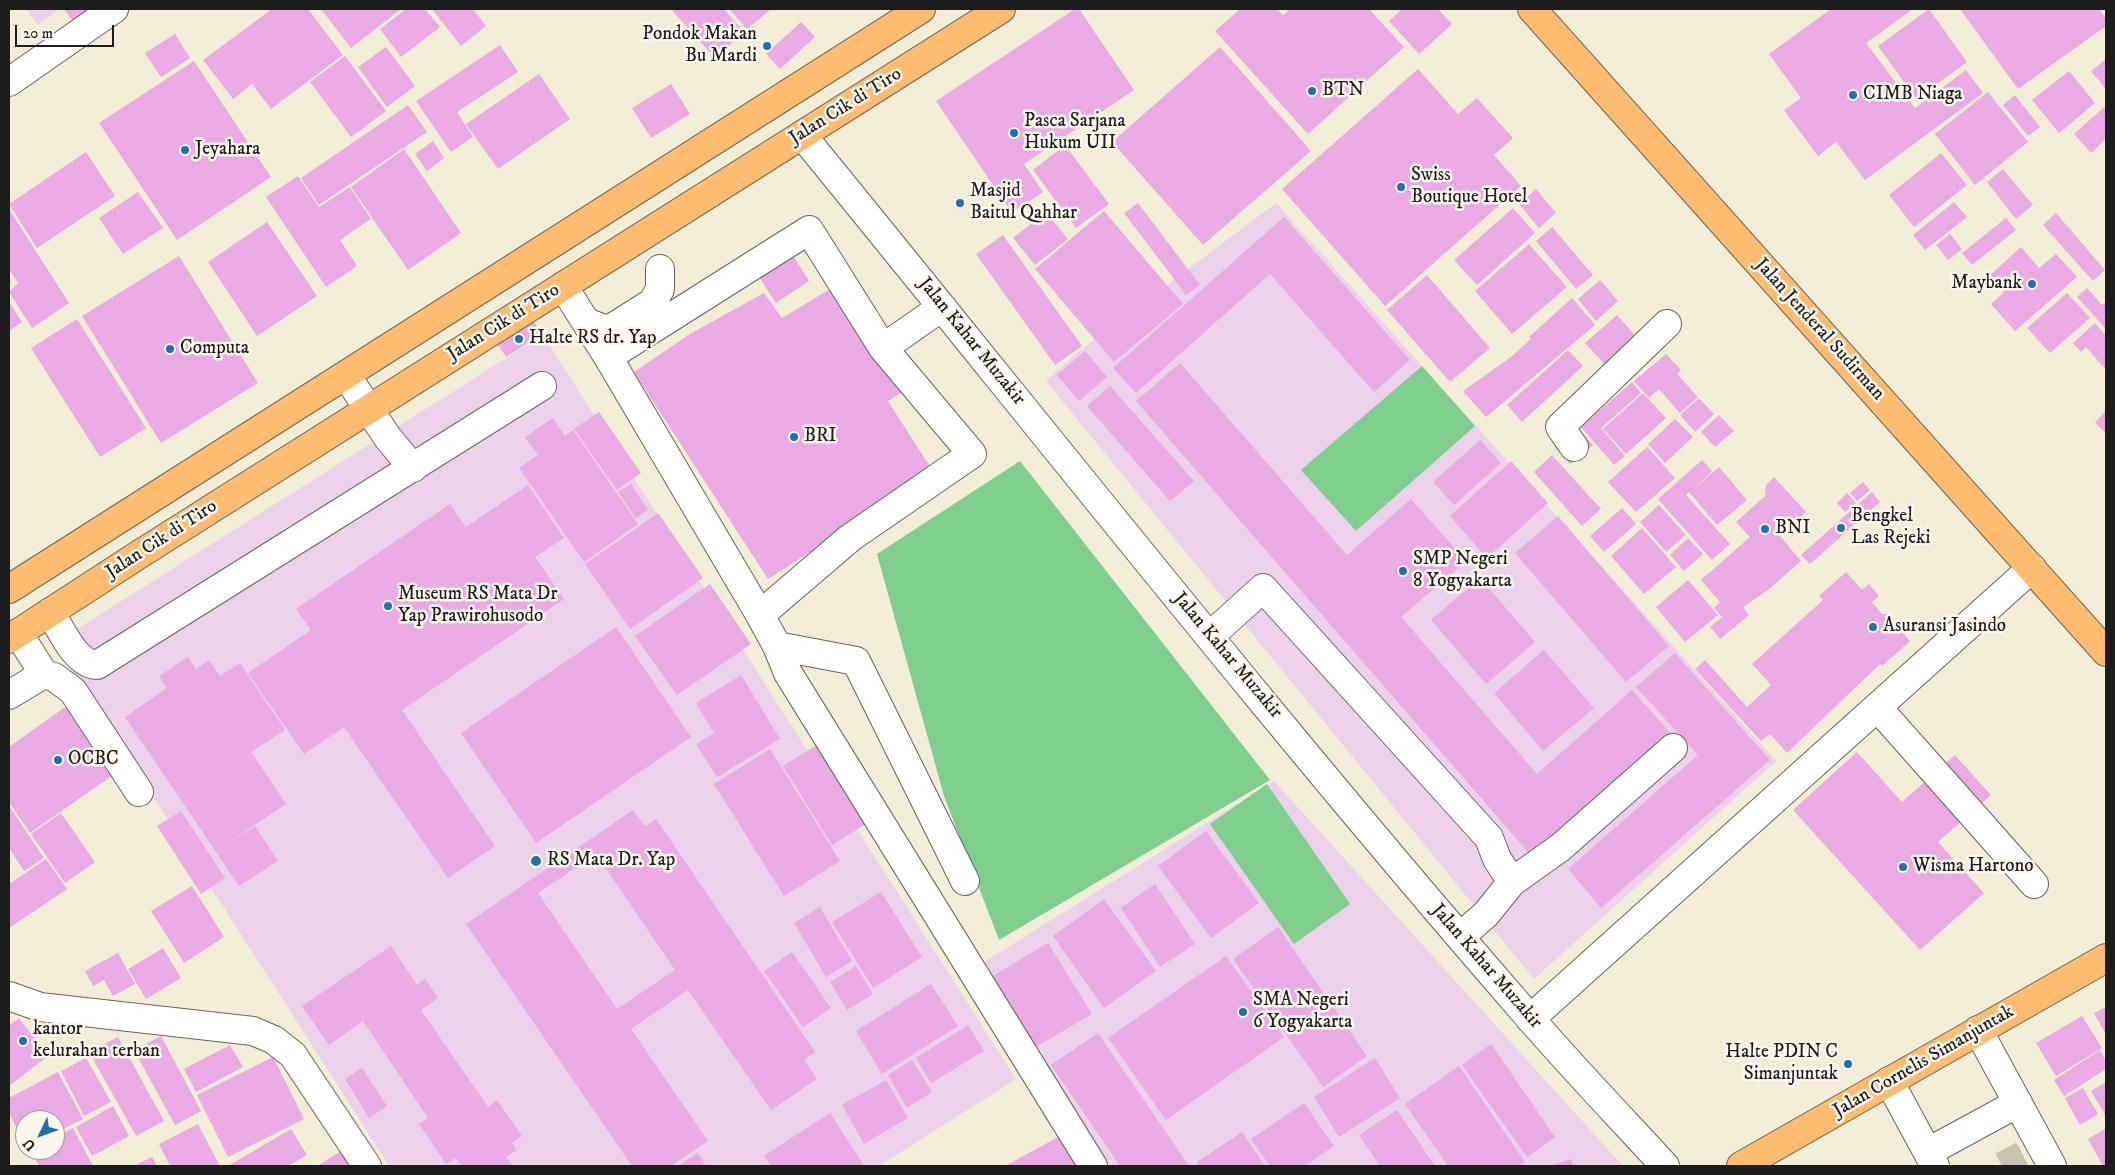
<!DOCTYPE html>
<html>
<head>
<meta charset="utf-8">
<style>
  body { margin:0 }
  #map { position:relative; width:2115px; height:1175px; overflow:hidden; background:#f2edd7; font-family:"IM FELL DW Pica",serif }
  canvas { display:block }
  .frame { position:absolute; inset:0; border:10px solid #1c1c1c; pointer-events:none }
  .north { position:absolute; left:15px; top:1110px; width:50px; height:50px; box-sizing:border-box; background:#fbf7ec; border:1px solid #a29f99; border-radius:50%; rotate:228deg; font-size:14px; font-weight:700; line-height:20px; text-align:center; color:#1c1c1c }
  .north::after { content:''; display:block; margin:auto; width:18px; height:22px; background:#1f6fb2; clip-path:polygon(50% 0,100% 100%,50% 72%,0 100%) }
  .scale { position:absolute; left:15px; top:25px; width:99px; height:22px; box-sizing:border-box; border:2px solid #1c1c1c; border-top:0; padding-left:6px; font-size:15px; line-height:18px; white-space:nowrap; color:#1c1c1c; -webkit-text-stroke:4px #fbf7ec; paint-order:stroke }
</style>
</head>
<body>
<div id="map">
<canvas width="2115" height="1175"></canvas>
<div class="frame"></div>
<div class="north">U</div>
<div class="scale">20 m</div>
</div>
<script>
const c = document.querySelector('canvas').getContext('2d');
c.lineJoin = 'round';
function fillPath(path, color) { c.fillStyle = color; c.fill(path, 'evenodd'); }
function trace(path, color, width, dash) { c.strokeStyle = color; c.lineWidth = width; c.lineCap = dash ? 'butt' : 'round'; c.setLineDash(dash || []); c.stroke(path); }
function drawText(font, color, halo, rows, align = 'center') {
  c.font = font + ' "IM FELL DW Pica",serif'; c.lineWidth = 5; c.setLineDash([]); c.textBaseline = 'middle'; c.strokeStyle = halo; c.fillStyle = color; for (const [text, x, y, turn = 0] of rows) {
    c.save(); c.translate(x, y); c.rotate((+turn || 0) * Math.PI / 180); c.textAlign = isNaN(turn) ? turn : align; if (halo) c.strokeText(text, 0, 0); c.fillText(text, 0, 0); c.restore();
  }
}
fillPath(new Path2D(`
  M26 9H60L38 25Z
  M1276 203 1776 761 1534 979 1046 381 1077 353Z
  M543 335 1016 1079 879 1166H389L55 643Z
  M1274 781 1623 1166H1107L973 969Z`), '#ecd1ea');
fillPath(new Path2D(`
  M1422 366 1475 426 1356 531 1301 470Z
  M1020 461 1270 780 999 940 944 796 877 554Z
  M1267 784 1350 904 1294 944 1210 824Z`), '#7fce8e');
fillPath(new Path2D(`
  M64 9H106L79 29Z
  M272 9H308L343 55 271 109 252 84 233 99 203 60Z
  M321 9H401L351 48Z
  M406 9H425L440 27 401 57 380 29Z
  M432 9H473L486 26 461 46Z
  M671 9H724L744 32 715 58Z
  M729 9H771L747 29Z
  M1075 9H1079L1134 90 1024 164 1043 192 1012 213 936 101Z
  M1240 9H1277L1283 15 1290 9H1369L1404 47 1308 134 1215 31Z
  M1402 9H1438L1452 24 1419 54 1389 21Z
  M1831 9H1913L1866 43 1915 108 1966 70 1983 93 1865 180 1836 142 1818 156 1784 110 1801 98 1769 54Z
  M1929 9 1967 62 1916 99 1878 46Z
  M1960 9H2099L2106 19V26L2018 89Z
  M801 22 815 37 780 69 766 54Z
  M175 34 190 58 161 77 145 53Z
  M500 45 518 72 457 112 473 137 451 152 416 101Z
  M386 47 415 86 387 107 358 67Z
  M1220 47 1311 151 1203 245 1112 142Z
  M345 56 386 111 351 137 310 82Z
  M2106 59V89L2091 71Z
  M194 61 271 177 177 240 99 123Z
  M1418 69 1458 114 1477 98 1513 138 1494 155 1521 186 1385 306 1282 189Z
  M2069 71 2095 103 2059 133 2032 100Z
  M539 74 570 119 498 169 466 124Z
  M671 84 690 114 651 138 632 108Z
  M1988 92 2028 142 1975 185 1935 134Z
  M2015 95 2040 127 2028 136 2003 105Z
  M408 105 427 132 319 205 301 178Z
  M2104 107 2106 109V139L2091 153 2074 134Z
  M433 141 444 158 427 171 415 154Z
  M1065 145 1109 204 1076 228 1033 170Z
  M404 149 461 233 408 270 351 187Z
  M86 152 115 196 37 248 9 204Z
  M1941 153 1967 185 1914 227 1889 195Z
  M2003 169 2033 205 2016 219 1987 182Z
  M298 176 319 207 350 187 371 219 340 240 357 266 326 287 266 197Z
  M1536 189 1556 213 1539 228 1519 204Z
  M138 192 163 228 123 254 99 218Z
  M1954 202 1967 217 1925 250 1913 235Z
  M1138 203 1200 285 1186 295 1124 213Z
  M1513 208 1535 233 1477 285 1454 260Z
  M9 209 69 303 32 328 9 292 18 283 9 269Z
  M1104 211 1183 304 1114 362 1035 269Z
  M1046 212 1068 239 1035 265 1013 238Z
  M2056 213 2105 270 2093 281 2043 225Z
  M1284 217 1410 360 1374 392 1270 274 1136 393 1113 368Z
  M2006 218 2016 230 1972 265 1962 253Z
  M267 222 317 296 257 336 208 262Z
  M1552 227 1593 275 1576 289 1536 241Z
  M1950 234 1962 249 1948 260 1936 245Z
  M1003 235 1082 346 1055 365 976 254Z
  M1529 244 1567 287 1512 334 1475 291Z
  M787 246 809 281 776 303 753 268Z
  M2021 247 2039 268 2056 254 2077 277 2015 331 1991 304 2004 292 1989 276Z
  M179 256 258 383 161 443 82 316Z
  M1427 275 1490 348 1450 382 1387 310Z
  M1600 280 1618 301 1596 321 1578 299Z
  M835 286 904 391 888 401 934 473 768 579 634 372 690 334 764 293 782 318Z
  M2087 288 2102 305 2106 302V329L2077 297Z
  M2067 293 2090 318 2050 353 2027 328Z
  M1572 298 1595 325 1486 417 1463 391 1511 357 1531 339 1529 337Z
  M9 302 22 322 9 331Z
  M1617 315 1638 339 1607 367 1585 343Z
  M77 319 146 428 100 457 31 348Z
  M533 321 542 334 506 357 497 343Z
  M2095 323 2106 336V370L2086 347 2081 352 2073 343Z
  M1568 350 1583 366 1522 422 1507 405Z
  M1085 351 1107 377 1079 401 1057 375Z
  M1666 354 1681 370 1677 374 1698 397 1680 413 1659 389 1649 398 1634 381Z
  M1180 363 1347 555 1411 499 1466 561 1401 617 1537 774 1632 690 1675 738 1535 860 1136 401Z
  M1632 382 1641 393 1601 428 1625 456 1614 465 1581 427Z
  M1110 386 1194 481 1170 501 1087 406Z
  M1643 393 1666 418 1626 454 1603 429Z
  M1699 398 1714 414 1695 432 1680 415Z
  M2106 411V434L2095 422Z
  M599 412 641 473 617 490 574 429Z
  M1719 415 1734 431 1715 447 1701 432Z
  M553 418 565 436 573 430 638 524 584 562 519 468 538 455 525 437Z
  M1675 419 1693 437 1665 463 1648 444Z
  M1579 429 1593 445 1581 455 1568 439Z
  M1562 439 1578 457 1570 464 1554 446Z
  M1480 440 1501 463 1454 505 1433 482Z
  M1647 447 1675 478 1636 512 1608 482Z
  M1552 455 1601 509 1582 526 1534 472Z
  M1702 460 1712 471 1696 487 1719 467 1747 500 1717 525 1689 492 1686 495 1730 544 1712 560 1658 499Z
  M1511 461 1548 503 1487 558 1450 516Z
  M1774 477 1806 512 1780 536 1801 561 1768 590 1743 607 1749 615 1720 639 1710 627 1722 617 1714 608 1720 602 1701 580 1750 537 1736 522 1765 496 1766 485Z
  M1863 482 1870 490 1857 501 1850 493Z
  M631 484 648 510 636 518 618 492Z
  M528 485 564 538 535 557 564 599 402 710 495 846 448 878 344 727 304 754 248 673 311 630 296 609 450 504 466 527Z
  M1872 492 1880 502 1810 564 1801 555Z
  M1847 493 1856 503 1845 512 1837 503Z
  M1659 505 1686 535 1666 552 1640 522Z
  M1622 508 1636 524 1604 552 1590 536Z
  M658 513 703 578 630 629 585 564Z
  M1558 516 1669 646 1626 682 1515 553Z
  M1642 528 1676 567 1644 594 1611 556Z
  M1688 538 1703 554 1684 571 1670 555Z
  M1846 572 1862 590 1869 584 1879 596 1872 602 1882 614H1887L1910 641 1882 666 1880 664 1787 753 1770 734 1761 741 1695 669 1705 660 1747 707 1771 685 1752 664 1823 600 1819 596Z
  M1480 578 1535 642 1486 684 1431 620Z
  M1688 580 1718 615 1685 642 1656 607Z
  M710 584 751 644 677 695 635 636Z
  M616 627 691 737 536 843 461 733Z
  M1544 650 1594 708 1543 751 1494 693Z
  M1675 653 1770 760 1601 908 1568 869 1698 755 1636 687Z
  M188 657 196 669 209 660 220 676 240 663 285 730 251 752 286 804 226 844 255 826 278 861 239 886 125 717 167 688 159 676Z
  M741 675 780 739 717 777 696 744 714 733 696 703Z
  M68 705 116 773 30 833 9 802V747Z
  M820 743 869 822 832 845 783 766Z
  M770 749 840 861 784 896 714 784Z
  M1857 752 1902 802 1955 755 1991 795 1938 842 1984 893 1920 950 1793 810Z
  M9 806 44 858 24 871 9 848Z
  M633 810 645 826 656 819 815 1052 804 1060 817 1079 771 1110 688 990 631 1029 708 1141 671 1166H632L466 924ZM596 854 675 970 617 1009 538 893Z
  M181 811 225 878 201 894 157 826Z
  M61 813 95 862 65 883 31 834Z
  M1206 831 1259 903 1211 938 1158 866Z
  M46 859 67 889 9 928V884Z
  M1155 884 1195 944 1160 967 1121 908Z
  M192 886 224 937 184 963 151 911Z
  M881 892 922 957 873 988 832 922Z
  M1104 899 1156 971 1104 1008 1053 936Z
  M820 907 852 961 826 977 794 923Z
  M1278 927 1367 1056 1323 1087 1233 959Z
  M1048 943 1092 1014 1036 1047 993 976Z
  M391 946 417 985 425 979 438 998 421 1010 488 1107 497 1100 522 1136 512 1143 517 1150 506 1157 513 1166H462L456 1158 446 1164 419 1124 428 1118 363 1021 329 1045 302 1006Z
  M163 948 181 978 146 999 128 969Z
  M792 952 831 1008 803 1027 764 971Z
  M118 953 135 984 113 996 104 980 93 986 85 971Z
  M1226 956 1284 1037 1166 1120 1108 1038Z
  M856 966 873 994 847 1010 830 982Z
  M931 984 958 1026 882 1074 856 1031Z
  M2106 1007V1035L2094 1013Z
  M2082 1016 2102 1048 2056 1076 2036 1043Z
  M19 1018 48 1056 9 1086V1026Z
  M968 1025 984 1051 931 1083 916 1058Z
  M1098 1033 1189 1166H1120L1051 1065Z
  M161 1036 201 1111 175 1125 134 1050Z
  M118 1037 164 1121 136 1136 89 1052Z
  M1491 1044 1555 1137 1527 1157 1462 1065Z
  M230 1045 243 1067 196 1092 184 1069Z
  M2100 1050 2106 1061V1069L2064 1096 2054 1080Z
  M273 1057 304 1119 228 1157 197 1095Z
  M86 1058 111 1102 84 1116 61 1071Z
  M1375 1058 1400 1098 1339 1137 1314 1097Z
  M912 1060 932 1092 907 1108 888 1075Z
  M1459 1066 1525 1162 1519 1166H1448L1405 1104Z
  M362 1068 387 1106 369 1118 345 1079Z
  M58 1072 83 1119 55 1133V1120H25V1145L9 1113V1098Z
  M886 1080 908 1118 864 1144 842 1105Z
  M2106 1082V1116L2091 1091Z
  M2083 1088 2098 1114 2080 1125 2065 1098Z
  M1304 1103 1334 1146 1305 1166H1270L1251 1139Z
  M113 1106 129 1136 92 1156 76 1127Z
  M1397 1110 1435 1166H1380L1359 1135Z
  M830 1113 863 1164 859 1166H771L764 1156Z
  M198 1124 220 1166H170L159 1144Z
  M73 1128 93 1166H39L31 1151 55 1150V1138Z
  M291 1129 307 1155 288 1166H228Z
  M2105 1129 2106 1166H2103L2088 1139Z
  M1242 1132 1265 1166H1199L1197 1162Z
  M1060 1136 1076 1166H1005Z
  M346 1148 358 1166H317Z
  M698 1153 706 1166H678Z
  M152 1157 157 1166H134Z
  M1571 1159 1573 1166H1549Z`), '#eaaae4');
trace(new Path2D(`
  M2002 1166 2023 1155`), '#c7c3b2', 28, [28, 14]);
const minor = new Path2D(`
  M9 82 114 9
  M802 135C1043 430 1278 729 1528 1016 1572 1067 1619 1116 1665 1166
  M563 286 608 357 760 615 777 646 788 673 1093 1166
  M586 322 604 329 612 328 653 302 660 289V269
  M883 348 942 307
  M608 357 809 230 883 348 972 454 850 538 760 615
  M346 375 388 438 413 468
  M1574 447 1560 427 1667 324
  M50 612C61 629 75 664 97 665L542 386
  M18 633 44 674 54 677 73 691 139 792
  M1210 636 1263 588 1489 838 1497 859 1512 882 1486 914 1460 937
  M777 646 856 661 965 881
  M9 695 44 674
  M1877 707 2034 884
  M1512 882 1561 847 1673 748
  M9 996 40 1007 253 1031 274 1040 293 1055 367 1166
  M1530 1019 2032 568
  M1978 1030 2052 1166
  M1889 1081 1935 1166
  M1928 1152 2018 1103`);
const major = new Path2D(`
  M1532 9 2106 652
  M9 589 921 9
  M9 639 143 552 1001 9
  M1741 1166 2106 958`);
trace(minor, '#67655d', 30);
trace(major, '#67655d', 30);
trace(minor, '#fff', 28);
trace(major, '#fdbc70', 28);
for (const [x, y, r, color] of [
  [767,46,5,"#1f6fb2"],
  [1312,91,5,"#1f6fb2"],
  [1853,95,5,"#1f6fb2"],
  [1014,133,5,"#1f6fb2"],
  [185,150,5,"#1f6fb2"],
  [1401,187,5,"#1f6fb2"],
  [960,203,5,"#1f6fb2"],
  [2032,284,5,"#1f6fb2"],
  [519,339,5,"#1f6fb2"],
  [170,349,5,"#1f6fb2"],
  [794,437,5,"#1f6fb2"],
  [1841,528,5,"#1f6fb2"],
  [1765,529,5,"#1f6fb2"],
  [1403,571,5,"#1f6fb2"],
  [388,606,5,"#1f6fb2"],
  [1873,627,5,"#1f6fb2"],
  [58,760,5,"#1f6fb2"],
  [536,861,6,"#1f6fb2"],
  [1903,867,5,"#1f6fb2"],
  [1243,1012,5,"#1f6fb2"],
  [23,1041,5,"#1f6fb2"],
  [1848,1064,5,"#1f6fb2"]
]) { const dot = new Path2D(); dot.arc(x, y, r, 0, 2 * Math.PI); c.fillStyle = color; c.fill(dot); trace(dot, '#fbf7ec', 2); }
drawText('19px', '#1c1c1c', '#fbf7ec', [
  ["Pondok Makan",757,35,"right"],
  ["Bu Mardi",757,57,"right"],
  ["BTN",1322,91],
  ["CIMB Niaga",1863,95],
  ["Pasca Sarjana",1024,122],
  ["Hukum UII",1024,144],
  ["Jeyahara",195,150],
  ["Swiss",1411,176],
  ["Boutique Hotel",1411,198],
  ["Masjid",970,192],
  ["Baitul Qahhar",970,214],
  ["Maybank",2022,284,"right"],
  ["Halte RS dr. Yap",529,339],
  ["Computa",180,349],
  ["BRI",804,437],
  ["Bengkel",1851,517],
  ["Las Rejeki",1851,539],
  ["BNI",1775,529],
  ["SMP Negeri",1413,560],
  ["8 Yogyakarta",1413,582],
  ["Museum RS Mata Dr",398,595],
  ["Yap Prawirohusodo",398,617],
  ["Asuransi Jasindo",1883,627],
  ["OCBC",68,760],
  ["RS Mata Dr. Yap",547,861],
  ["Wisma Hartono",1913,867],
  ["SMA Negeri",1253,1001],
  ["6 Yogyakarta",1253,1023],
  ["kantor",33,1030],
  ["kelurahan terban",33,1052],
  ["Halte PDIN C",1838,1053,"right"],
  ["Simanjuntak",1838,1075,"right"]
], 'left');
drawText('19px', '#1c1c1c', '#fbf7ec', [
  ["Jalan Cik di Tiro",846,107,-32],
  ["Jalan Cik di Tiro",504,323,-32],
  ["Jalan Jenderal Sudirman",1819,330,48],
  ["Jalan Kahar Muzakir",971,342,51],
  ["Jalan Cik di Tiro",162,540,-33],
  ["Jalan Kahar Muzakir",1227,656,50],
  ["Jalan Kahar Muzakir",1486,967,49],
  ["Jalan Cornelis Simanjuntak",1924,1062,-30]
]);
</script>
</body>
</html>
